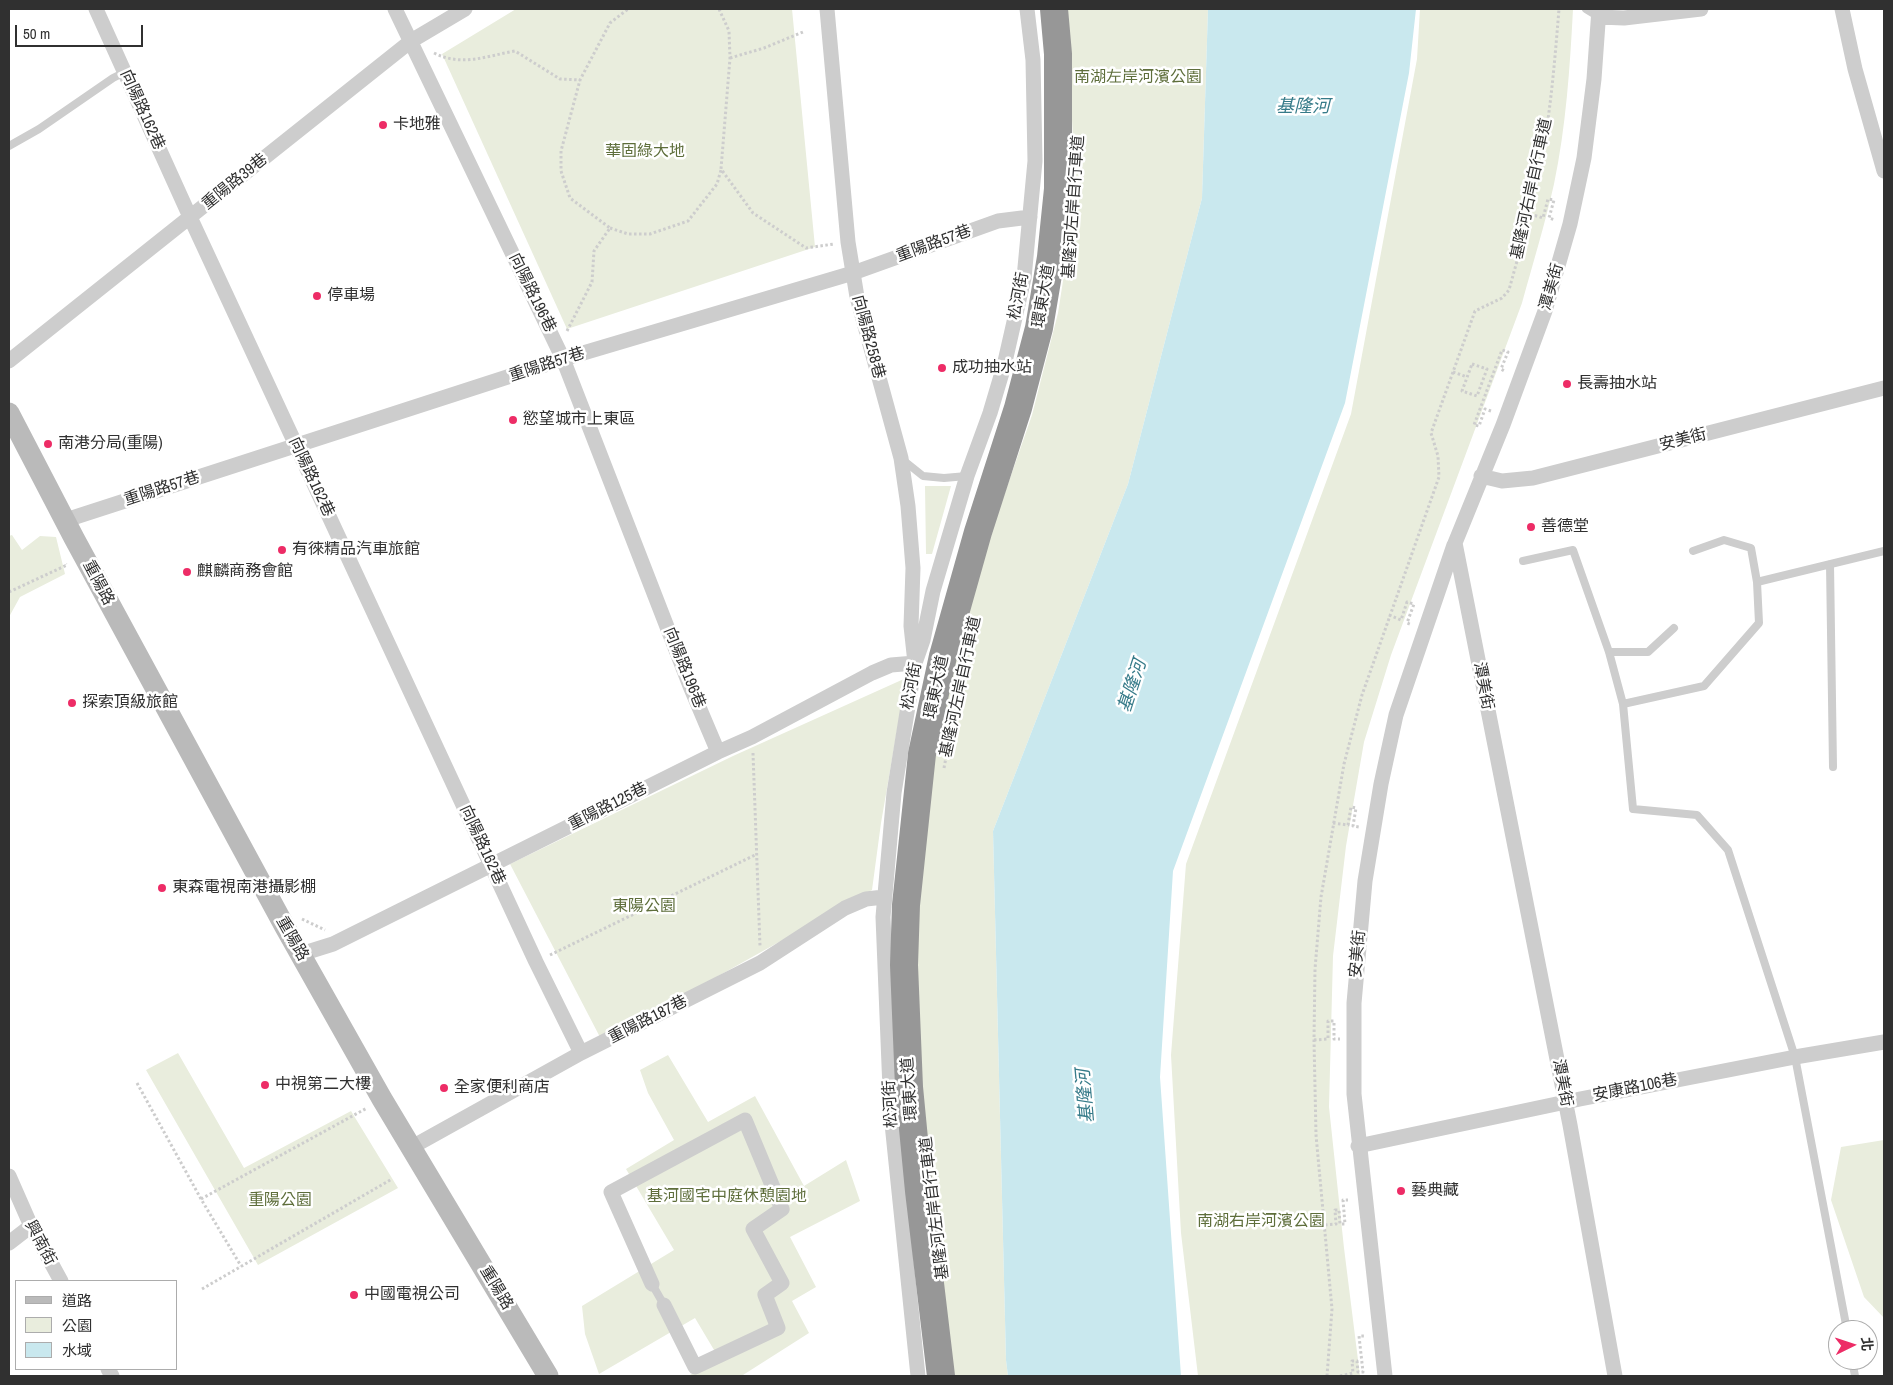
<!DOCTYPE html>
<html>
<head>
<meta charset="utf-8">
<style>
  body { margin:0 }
  #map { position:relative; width:1893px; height:1385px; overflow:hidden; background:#fff; font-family:"Archivo Narrow","Noto Sans TC",sans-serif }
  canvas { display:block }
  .frame { position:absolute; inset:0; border:10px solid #303030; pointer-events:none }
  .legend { position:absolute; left:15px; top:1280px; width:162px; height:90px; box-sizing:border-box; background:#fff; border:1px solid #acacac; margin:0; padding:6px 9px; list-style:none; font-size:15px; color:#303030 }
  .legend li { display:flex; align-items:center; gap:10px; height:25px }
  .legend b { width:25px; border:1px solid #acacac }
  .north { position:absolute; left:1828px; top:1320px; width:50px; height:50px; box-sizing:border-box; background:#fff; border:1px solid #acacac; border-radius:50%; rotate:86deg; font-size:14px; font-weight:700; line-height:20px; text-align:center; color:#303030 }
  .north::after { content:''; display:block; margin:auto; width:18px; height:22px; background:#ed2c66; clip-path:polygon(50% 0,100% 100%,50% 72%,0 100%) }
  .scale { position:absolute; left:15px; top:25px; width:128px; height:22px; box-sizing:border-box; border:2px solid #303030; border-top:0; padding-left:6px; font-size:15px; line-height:18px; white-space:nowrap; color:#303030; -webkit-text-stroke:4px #fff; paint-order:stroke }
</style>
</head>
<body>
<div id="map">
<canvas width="1893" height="1385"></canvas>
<div class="frame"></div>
<ul class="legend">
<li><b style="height:6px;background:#bababa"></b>道路</li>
<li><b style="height:14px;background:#e9eddd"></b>公園</li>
<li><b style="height:14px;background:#c9e8ee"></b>水域</li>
</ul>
<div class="north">北</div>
<div class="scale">50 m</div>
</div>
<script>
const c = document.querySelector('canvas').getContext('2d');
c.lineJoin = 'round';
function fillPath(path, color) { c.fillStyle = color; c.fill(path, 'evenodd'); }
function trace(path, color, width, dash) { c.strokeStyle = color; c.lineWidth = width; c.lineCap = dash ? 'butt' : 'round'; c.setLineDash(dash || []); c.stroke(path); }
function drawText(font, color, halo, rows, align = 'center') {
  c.font = font + ' "Archivo Narrow","Noto Sans TC",sans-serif'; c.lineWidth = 5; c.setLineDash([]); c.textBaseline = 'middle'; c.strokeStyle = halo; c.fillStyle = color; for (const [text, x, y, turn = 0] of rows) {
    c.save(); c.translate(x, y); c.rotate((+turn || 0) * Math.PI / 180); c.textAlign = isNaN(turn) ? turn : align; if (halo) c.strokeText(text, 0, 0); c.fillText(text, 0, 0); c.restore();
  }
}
fillPath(new Path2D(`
  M516 9H792L815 247 567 329 442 54Z
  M1066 9H1208L1202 198 1128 484 993 831 1006 1360 1008 1376H944L908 1006 937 732 971 590 1032 415 1058 313 1068 249 1074 157Z
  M1420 9H1573C1570 67 1566 127 1554 184 1545 224 1533 263 1522 303L1391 655 1364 742 1346 846 1333 956 1329 1107 1344 1248 1360 1376H1198L1181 1233 1171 1055 1186 864 1351 414 1417 59Z
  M925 486H951L932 554H926Z
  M12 535 22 550 40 536 56 537 65 574 20 597 9 617V536Z
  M906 678 881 823 872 890 602 1041 510 864 733 756Z
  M178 1053 244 1168 351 1111 398 1188 258 1265 146 1070Z
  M668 1055 708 1122 755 1096 804 1186 846 1160 860 1201 790 1237 816 1287 792 1301 809 1333 743 1375 744 1376H688L720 1360 695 1318 599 1374 585 1334 582 1306 674 1250 626 1169 674 1140 648 1093 640 1070Z
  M1884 1140V1318L1864 1297 1831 1200 1841 1147Z`), '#e9eddd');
fillPath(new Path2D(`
  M1208 9H1416L1409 73 1345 403 1173 871 1160 1077 1181 1376H1008L1006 1360 993 831 1128 484 1202 198Z`), '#c9e8ee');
trace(new Path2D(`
  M719 9 729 31 730 58 721 169 753 213 806 248 834 244
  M434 53C462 67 486 56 515 51L560 79 580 80
  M730 58 764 48 803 32
  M1530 214 1543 218 1548 199 1554 200 1549 218 1555 220
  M610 228 628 234H650L688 221 717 184 721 170
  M567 331 592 282 594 251 610 228 570 198 561 171V151L580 80 610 23 628 9
  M1472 364 1487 369 1477 396 1462 391Z
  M1453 372 1467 377
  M1491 411 1485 409 1479 426 1474 425 1502 350 1508 352 1501 369 1506 372
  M9 592 67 565 66 564
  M1389 615 1401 620 1407 602 1414 604 1407 623 1412 625
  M753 753 760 946
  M944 768 948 747
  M1333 823 1348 825 1351 807 1356 808 1353 826 1359 827
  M302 919 325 930
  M550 955 757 854
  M1314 1040 1328 1039V1021H1334V1039H1340
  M137 1083 201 1199 241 1266
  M201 1199 367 1108
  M1325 1225 1336 1224 1335 1210H1339L1340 1224H1345L1343 1200H1348
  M202 1289 392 1179
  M1327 1376 1332 1309 1316 1135 1314 1040 1315 969 1321 897 1344 764 1362 695 1439 477 1438 456 1431 433 1475 311 1502 298 1509 290C1521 246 1534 202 1542 157 1551 108 1555 58 1559 9
  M1340 1376 1353 1373 1352 1361H1357L1358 1372H1363L1359 1336H1365`), '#cdcdcd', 3, [2.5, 2.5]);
trace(new Path2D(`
  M1586 9 1599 17
  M9 146 39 129 113 78 125 72
  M903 460 923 476 944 478 967 476
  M1693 551 1724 540 1751 548 1757 582
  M1523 561 1573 550 1609 652 1623 704 1633 809 1697 815 1728 850 1795 1057 1847 1330
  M1830 564 1833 767
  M1609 652H1648L1674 628
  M1623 704 1704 686 1759 623 1757 582 1884 551
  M652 1284 664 1305
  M1852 1360 1855 1376`), '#cdcdcd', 8);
trace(new Path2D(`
  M96 9 190 217 536 962 581 1053
  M395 9 563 359 690 686 718 752
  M1599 9 1594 79 1584 158 1570 224 1545 311 1503 425 1455 543 1570 1125 1615 1376
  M1842 9 1855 69 1884 171
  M1599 17 1624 18 1701 9
  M9 361 411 41 465 9
  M1481 476 1502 481 1533 478 1884 388
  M66 520 563 359 853 273 998 221 1030 217
  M301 954 333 944 718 752 752 737 872 673 891 665 915 663 911 626 913 568 908 506 901 458 857 297 848 242 827 9
  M1358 1146 1580 1099 1795 1057 1884 1042
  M412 1147 581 1053 760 963 845 908 866 899 884 897
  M9 1176 31 1226 61 1281
  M9 1243 31 1226
  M652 1284 611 1192 745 1120 782 1209 753 1229 782 1283 765 1295 778 1328 695 1367 664 1305
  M108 1369 112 1376
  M918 1376 891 1114 883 917 894 793 915 663 923 640 933 591 967 476 990 413 1004 366 1024 278 1035 161 1033 60 1027 9
  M1385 1376 1354 1094V1003L1365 881 1381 784 1396 715 1454 545`), '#cdcdcd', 15);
trace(new Path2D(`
  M9 413 74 538 285 927 382 1099 548 1376`), '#bababa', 21);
trace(new Path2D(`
  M941 1376 919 1191 909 1087 904 965 906 905 922 754 943 656 978 532 1018 408 1039 328 1051 257 1058 189V54L1054 9`), '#979797', 28);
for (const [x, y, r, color] of [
  [383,125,5,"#ed2c66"],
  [317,296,5,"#ed2c66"],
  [942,368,5,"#ed2c66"],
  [1567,384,5,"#ed2c66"],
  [513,420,5,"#ed2c66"],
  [48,444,5,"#ed2c66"],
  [1531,527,5,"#ed2c66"],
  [282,550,5,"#ed2c66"],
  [187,572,5,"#ed2c66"],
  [72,703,5,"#ed2c66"],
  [162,888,5,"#ed2c66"],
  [265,1085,5,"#ed2c66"],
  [444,1088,5,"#ed2c66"],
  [1401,1191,5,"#ed2c66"],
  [354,1295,5,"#ed2c66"]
]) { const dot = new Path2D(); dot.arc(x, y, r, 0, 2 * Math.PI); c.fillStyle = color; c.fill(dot); trace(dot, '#fff', 2); }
drawText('16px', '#5e6e3b', '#fff', [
  ["南湖左岸河濱公園",1138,78],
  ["華固綠大地",645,152],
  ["東陽公園",644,907],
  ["基河國宅中庭休憩園地",727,1197],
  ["重陽公園",280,1201],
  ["南湖右岸河濱公園",1261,1222]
]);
drawText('16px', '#303030', '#fff', [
  ["向陽路162巷",142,110,66],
  ["重陽路39巷",235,182,-39],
  ["基隆河右岸自行車道",1532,189,-78],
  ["基隆河左岸自行車道",1074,207,-86],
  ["重陽路57巷",934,244,-20],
  ["潭美街",1552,287,-74],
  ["向陽路196巷",532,293,64],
  ["松河街",1019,296,-79],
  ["環東大道",1044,296,-80],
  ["向陽路258巷",868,337,75],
  ["重陽路57巷",547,365,-18],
  ["安美街",1683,440,-14],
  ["向陽路162巷",311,477,65],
  ["重陽路57巷",162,489,-18],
  ["重陽路",98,583,62],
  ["向陽路196巷",684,668,68],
  ["松河街",912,686,-79],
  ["潭美街",1483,686,79],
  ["環東大道",937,687,-78],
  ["基隆河左岸自行車道",961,687,-78],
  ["重陽路125巷",608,807,-27],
  ["向陽路162巷",482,845,65],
  ["重陽路",292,939,60],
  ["安美街",1358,954,-85],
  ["重陽路187巷",648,1020,-27],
  ["潭美街",1562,1083,79],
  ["安康路106巷",1635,1088,-11],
  ["環東大道",910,1089,-94],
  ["松河街",891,1104,-93],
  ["基隆河左岸自行車道",935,1208,-97],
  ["興南街",40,1243,62],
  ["重陽路",496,1288,59]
]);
drawText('16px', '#303030', '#fff', [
  ["卡地雅",393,125],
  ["停車場",327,296],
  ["成功抽水站",952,368],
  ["長壽抽水站",1577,384],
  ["慾望城市上東區",523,420],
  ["南港分局(重陽)",58,444],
  ["善德堂",1541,527],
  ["有徠精品汽車旅館",292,550],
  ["麒麟商務會館",197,572],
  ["探索頂級旅館",82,703],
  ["東森電視南港攝影棚",172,888],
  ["中視第二大樓",275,1085],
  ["全家便利商店",454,1088],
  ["藝典藏",1411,1191],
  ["中國電視公司",364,1295]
], 'left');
drawText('italic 18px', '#367b89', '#fff', [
  ["基隆河",1303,107],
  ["基隆河",1133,686,-72],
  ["基隆河",1086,1096,-95]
]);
</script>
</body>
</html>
